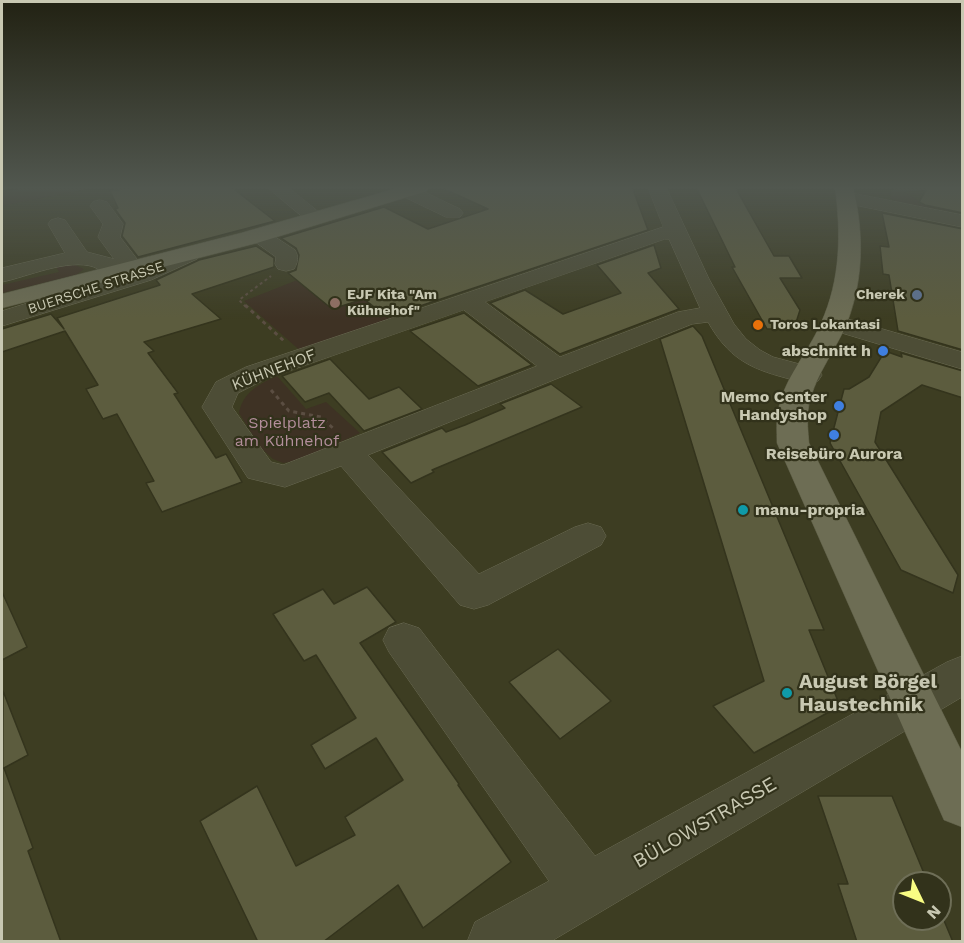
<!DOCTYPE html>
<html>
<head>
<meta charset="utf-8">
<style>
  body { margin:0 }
  #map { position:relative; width:964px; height:943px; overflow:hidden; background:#3d3d22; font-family:"Work Sans",sans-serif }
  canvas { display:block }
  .frame { position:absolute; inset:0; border:3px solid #c8c8b2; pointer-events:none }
  .north { position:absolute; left:892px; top:871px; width:60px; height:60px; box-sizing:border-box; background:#32321b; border:2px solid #6e6e57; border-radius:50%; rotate:133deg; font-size:16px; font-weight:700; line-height:24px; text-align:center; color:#c8c8b2 }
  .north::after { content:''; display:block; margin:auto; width:21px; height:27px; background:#f8fc83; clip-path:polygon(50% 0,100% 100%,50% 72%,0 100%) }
</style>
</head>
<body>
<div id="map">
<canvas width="964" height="943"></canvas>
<div class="frame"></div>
<div class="north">N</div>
</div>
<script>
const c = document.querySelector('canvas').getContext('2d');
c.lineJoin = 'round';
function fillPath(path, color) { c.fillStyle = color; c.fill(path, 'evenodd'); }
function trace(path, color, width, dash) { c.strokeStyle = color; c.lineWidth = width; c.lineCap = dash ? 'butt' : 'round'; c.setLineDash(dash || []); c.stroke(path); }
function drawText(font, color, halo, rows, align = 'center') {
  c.font = font + ' "Work Sans",sans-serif'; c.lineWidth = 4.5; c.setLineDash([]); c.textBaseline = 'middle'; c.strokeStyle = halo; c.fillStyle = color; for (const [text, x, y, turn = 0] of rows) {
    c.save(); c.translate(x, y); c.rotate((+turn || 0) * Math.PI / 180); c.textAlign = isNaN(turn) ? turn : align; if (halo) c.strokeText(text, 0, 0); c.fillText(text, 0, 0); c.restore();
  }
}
fillPath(new Path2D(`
  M30 187H97L2 206V192Z
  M901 187H928L926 190 904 192 927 206 961 213 896 202 890 198 891 191Z
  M75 265 84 269 76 275 2 293V285L59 272 56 267Z
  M305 277 301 282 303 286 332 309 364 299 389 318 420 307 426 311 304 354 244 301Z
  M277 376 306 409 326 402 360 433 301 460 283 463 273 459 261 448 239 413C243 392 259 384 277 376Z`), '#3e3224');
const building = new Path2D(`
  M135 187H231L275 221 138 257 122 236 125 223 115 209 118 208 110 191Z
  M440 187H632L648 230 387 317 364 299 332 309 288 273 296 270 299 255 296 248 281 238 384 207 428 229 488 209Z
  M696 187H735L774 256H789L802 278H780L800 310 794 329H767L732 267H735Z
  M928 187H963V213L925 205 919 202Z
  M882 213 963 229V350L898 331 889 275 883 274 880 246 889 247Z
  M654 245 661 268 648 273 679 309 560 354 490 303 525 290 563 314 621 293 597 265Z
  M256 246 274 258V267L192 294 221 319 144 342 154 351 148 353 178 393 174 394 216 458 226 454 242 482 162 512 146 483 154 481 117 414 103 419 86 389 98 385 65 331 2 352V329L51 314 64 329 57 318 160 285 156 280 199 260Z
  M464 313 532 365 478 386 410 331Z
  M693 326 702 336 824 630H809L840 706 754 753 713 706 764 681 660 339Z
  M885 351 902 357 901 353 963 371V398L922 385 881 412 875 442 958 575 953 593 901 570 830 443 844 389H849L869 377Z
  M330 359 369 399 399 387 422 409 364 431 329 393 305 402 282 376Z
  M551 384 582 407 432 470 434 472 411 483 382 452 442 428 446 432 465 425 505 408 500 404Z
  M367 587 396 622 360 643 459 784 458 785 511 862 423 928 398 885 323 942H258L200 821 257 786 296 866 355 835 345 817 403 780 376 738 325 769 311 745 356 718 316 655 304 661 273 614 323 589 334 604Z
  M2 592 27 647 2 660Z
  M558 649 611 701 560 739 509 682Z
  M3 691 28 755 4 768 33 848 28 851 61 942H2Z
  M818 796H892L928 883H904V919H940V911L953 942H857L838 884H848Z`);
fillPath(building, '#5c5c3e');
trace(building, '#34341d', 1.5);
const minor = new Path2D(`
  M267 187H288L326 218 323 222H309Z
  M401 187H414L460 209 463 213 460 217H446L400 195 398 191Z
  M648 187H666L709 279 734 324 746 339 760 350 773 357 818 369 822 375 818 381C806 384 797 381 786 378 748 368 728 357 708 322L692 324 368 455 479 574 575 527 588 523 601 527 606 536 601 545 488 605 474 609 460 605 341 466 285 487 248 478 202 407 216 382 246 367 663 227ZM665 239H669L700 308 678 312 560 357 485 302ZM464 310 537 366 283 465 271 462 232 407 238 393 266 379Z
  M847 192 962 215V227L840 202 837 198 840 194Z
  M100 200 107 202 123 224 120 237 143 267 189 247 197 249 200 254 197 259 151 280 2 326V311L108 278C104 275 100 269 94 267 68 258 27 277 2 282V268L65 253 48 224 51 220 58 218 65 220 87 252 114 259 98 237 103 224 90 206 93 202Z
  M258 230 266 231 295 250C299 257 298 262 294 269L286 271 278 269 275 264 276 257 247 236 250 231Z
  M834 315 962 352V369L825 328 821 323 825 318Z
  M404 623 419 628 595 856 947 662 962 656V697L550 942H467L475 922 549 881 389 652 383 640 389 628Z`);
const major = new Path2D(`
  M401 187H429L427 191 257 243 2 308V294L241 233Z
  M835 187H853C864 232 864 279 847 323 835 352 812 379 808 411 807 421 808 432 809 443L962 752V827L944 820 777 443C777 432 776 421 778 411 784 378 808 353 821 323 841 279 841 233 835 187Z`);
trace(minor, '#6b6b54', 1);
trace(major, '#595942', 1);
trace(new Path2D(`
  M246 307 239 300 271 276`), '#5b4e42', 2, [3, 3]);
trace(new Path2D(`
  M245 305 284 341
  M271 390 289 411 321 417 335 430`), '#5b4e42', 3, [4, 4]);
fillPath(minor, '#4d4d36');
fillPath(major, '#6d6d54');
trace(new Path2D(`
  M2 189 12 187`), '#747458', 3, [4, 4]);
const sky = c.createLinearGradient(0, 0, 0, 319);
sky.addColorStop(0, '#222213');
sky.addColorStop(0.59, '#51574f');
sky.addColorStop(1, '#51574f00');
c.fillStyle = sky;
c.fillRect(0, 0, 964, 319);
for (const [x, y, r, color] of [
  [917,295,6,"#5c6f8a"],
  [335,303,6,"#8d6e63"],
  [758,325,6,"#e8710a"],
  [883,351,6,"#3f7fe0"],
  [839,406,6,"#3f7fe0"],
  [834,435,6,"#3f7fe0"],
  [743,510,6,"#0f9aa8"],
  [787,693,6,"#0f9aa8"]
]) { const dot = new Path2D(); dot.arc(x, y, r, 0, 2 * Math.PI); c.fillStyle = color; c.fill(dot); trace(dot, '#32321b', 2); }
drawText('14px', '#c8c8b2', '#32321b', [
  ["BUERSCHE STRASSE",96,288,-18]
]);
drawText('bold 14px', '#c8c8b2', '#32321b', [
  ["EJF Kita \"Am",347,295],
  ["Kühnehof\"",347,311],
  ["Cherek",905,295,"right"],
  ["Toros Lokantasi",770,325]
], 'left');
drawText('bold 16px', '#c8c8b2', '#32321b', [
  ["abschnitt h",871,351],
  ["Memo Center",827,397],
  ["Handyshop",827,415],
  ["Reisebüro Aurora",834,454,"center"],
  ["manu-propria",755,510,"left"]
], 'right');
drawText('16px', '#c8c8b2', '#32321b', [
  ["KÜHNEHOF",274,370,-21]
]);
drawText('16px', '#b38e9b', '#32321b', [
  ["Spielplatz",287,423],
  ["am Kühnehof",287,441]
]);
drawText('bold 20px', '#c8c8b2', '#32321b', [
  ["August Börgel",799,682],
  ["Haustechnik",799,705]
], 'left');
drawText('20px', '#c8c8b2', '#32321b', [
  ["BÜLOWSTRASSE",705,823,-30]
]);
</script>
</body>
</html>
